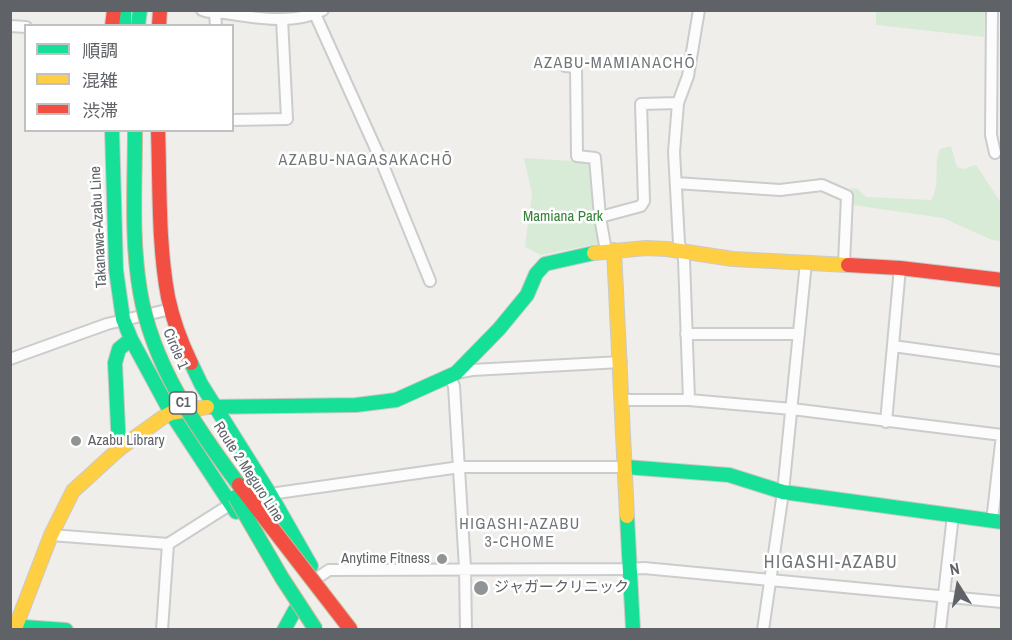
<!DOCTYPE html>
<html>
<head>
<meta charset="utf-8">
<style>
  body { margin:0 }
  #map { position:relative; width:1012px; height:640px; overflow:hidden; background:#efeeea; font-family:"Archivo Narrow","Noto Sans JP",sans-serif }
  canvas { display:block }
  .frame { position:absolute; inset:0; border:12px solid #5f6368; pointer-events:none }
  .legend { position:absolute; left:24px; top:24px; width:210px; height:108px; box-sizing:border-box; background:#fff; border:2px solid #bfc1c3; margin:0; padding:8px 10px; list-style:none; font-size:18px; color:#5f6368 }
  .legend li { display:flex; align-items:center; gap:12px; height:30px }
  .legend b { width:30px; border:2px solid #bfc1c3 }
  .north { position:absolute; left:928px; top:556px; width:60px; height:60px; -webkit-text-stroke:4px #fff; paint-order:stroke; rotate:349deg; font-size:16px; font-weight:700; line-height:24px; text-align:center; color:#5f6368 }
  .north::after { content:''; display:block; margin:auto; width:21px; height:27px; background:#5f6368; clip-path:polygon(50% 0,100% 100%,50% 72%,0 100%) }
</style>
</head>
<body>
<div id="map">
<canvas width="1012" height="640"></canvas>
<div class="frame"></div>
<ul class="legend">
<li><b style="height:8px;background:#16e098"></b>順調</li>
<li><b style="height:8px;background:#ffcf43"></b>混雑</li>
<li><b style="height:8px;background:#f24e42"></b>渋滞</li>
</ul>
<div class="north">N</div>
</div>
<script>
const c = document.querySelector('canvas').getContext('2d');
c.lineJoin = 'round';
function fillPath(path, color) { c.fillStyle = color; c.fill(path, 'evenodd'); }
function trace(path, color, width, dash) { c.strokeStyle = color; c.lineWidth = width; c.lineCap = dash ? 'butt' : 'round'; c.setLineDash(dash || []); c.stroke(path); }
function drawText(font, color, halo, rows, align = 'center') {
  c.font = font + ' "Archivo Narrow","Noto Sans JP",sans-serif'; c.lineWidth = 5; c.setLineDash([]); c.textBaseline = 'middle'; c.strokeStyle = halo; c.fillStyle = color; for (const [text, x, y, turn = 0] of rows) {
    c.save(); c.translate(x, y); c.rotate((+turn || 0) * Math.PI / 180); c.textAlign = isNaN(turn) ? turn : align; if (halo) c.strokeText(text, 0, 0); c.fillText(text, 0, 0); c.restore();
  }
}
fillPath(new Path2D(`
  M876 11H985L984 37 876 25Z
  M951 146 957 167 963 169 976 165 1001 203V241L992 240 943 218 853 205 851 188 858 189 866 197 931 200C942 181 932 166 940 149Z
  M524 158 590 162 601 243 541 255 525 247 532 194Z`), '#d8ebd6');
const street = new Path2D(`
  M202 10C208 13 217 12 225 13 256 18 294 25 323 10
  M992 10 991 135 995 153
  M215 13 216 26
  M315 14 380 158 430 281
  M10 26 26 27
  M565 66 576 67 577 156 595 158 600 217
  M232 120 287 119 282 19
  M676 183 780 190 822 185 847 196 844 264
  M606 251 600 217 641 206 644 201 641 104 678 103
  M686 334H799
  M893 346 1002 361
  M10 359 107 324 171 309
  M456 373 472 370 621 362
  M449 376 454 386 465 568 466 630
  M623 400H689L792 409 1002 435
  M689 400 684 259 679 243 674 152 678 103 688 76 699 10
  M886 422 900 268
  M270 494 460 467H626
  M992 521 1002 435
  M51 535 168 544
  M317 578 329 570 630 569 644 568 1002 602
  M162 630 168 544 231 504
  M763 630 783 492 806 262
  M940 630 953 515`);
const fast = new Path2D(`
  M124 10V26
  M138 26 140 10
  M112 130 116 270 123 319 131 339 171 413 236 512
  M191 363 201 384 270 494 311 566
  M207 407 356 405 396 400 456 373 499 329 527 295 536 274 545 264 594 253
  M119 449 115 363 119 349 131 339
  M626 467 729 475 783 492 1002 522
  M627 516 633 630
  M10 626 66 630
  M284 630 295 610`);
const slow = new Path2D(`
  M614 250 627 516
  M594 253 646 248 667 249 733 259 848 265
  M11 630 16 626 51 535 73 491 119 449 162 418 171 413 207 407`);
const jam = new Path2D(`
  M112 26 114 10
  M159 26 160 10
  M158 130C160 185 158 244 168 297 173 321 181 342 191 363
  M848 265 900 268 1002 280`);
trace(street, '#cbcccc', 14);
trace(fast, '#cacacb', 16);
trace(slow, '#cacacb', 16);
trace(jam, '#cacacb', 16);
trace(street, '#fdfcfc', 10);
trace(fast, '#16e098', 14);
trace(slow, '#ffcf43', 14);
trace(jam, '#f24e42', 14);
const fastBridge = new Path2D(`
  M135 130C135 183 131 238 140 291 152 364 195 426 239 485
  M235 497 282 578 316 630`);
const jamBridge = new Path2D(`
  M239 485 351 630`);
trace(fastBridge, '#c8b996', 16, []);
trace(jamBridge, '#c8b996', 16, []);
trace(fastBridge, '#16e098', 14);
trace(jamBridge, '#f24e42', 14);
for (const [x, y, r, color] of [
  [76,441,6,"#919496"],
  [442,559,6,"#919496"],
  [481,588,8,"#919496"]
]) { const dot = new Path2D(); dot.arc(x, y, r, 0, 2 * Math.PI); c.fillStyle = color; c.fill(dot); trace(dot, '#fff', 2); }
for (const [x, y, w] of [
  [183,403,27]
]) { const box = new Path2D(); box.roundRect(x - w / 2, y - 11, w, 22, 4.5); c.fillStyle = '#fff'; c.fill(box); trace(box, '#5f6368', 1.5); }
drawText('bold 14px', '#5f6368', null, [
  ["C1",183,403]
]);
drawText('15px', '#348238', '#fff', [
  ["Mamiana Park",563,217]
]);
drawText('15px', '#5f6368', '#fff', [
  ["Takanawa-Azabu Line",99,227,-93],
  ["Circle 1",175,349,67],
  ["Route 2 Meguro Line",248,472,57]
]);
drawText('15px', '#5f6368', '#fff', [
  ["Azabu Library",88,441],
  ["Anytime Fitness",430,559,"right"],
  ["ジャガークリニック",494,588]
], 'left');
c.letterSpacing = '1.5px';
drawText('16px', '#70757a', '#fff', [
  ["AZABU-MAMIANACHŌ",615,64],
  ["AZABU-NAGASAKACHŌ",366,161],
  ["HIGASHI-AZABU",520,525],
  ["3-CHOME",520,543]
]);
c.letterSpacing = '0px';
c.letterSpacing = '1.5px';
drawText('18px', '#70757a', '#fff', [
  ["HIGASHI-AZABU",831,563]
]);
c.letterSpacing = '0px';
</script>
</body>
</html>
